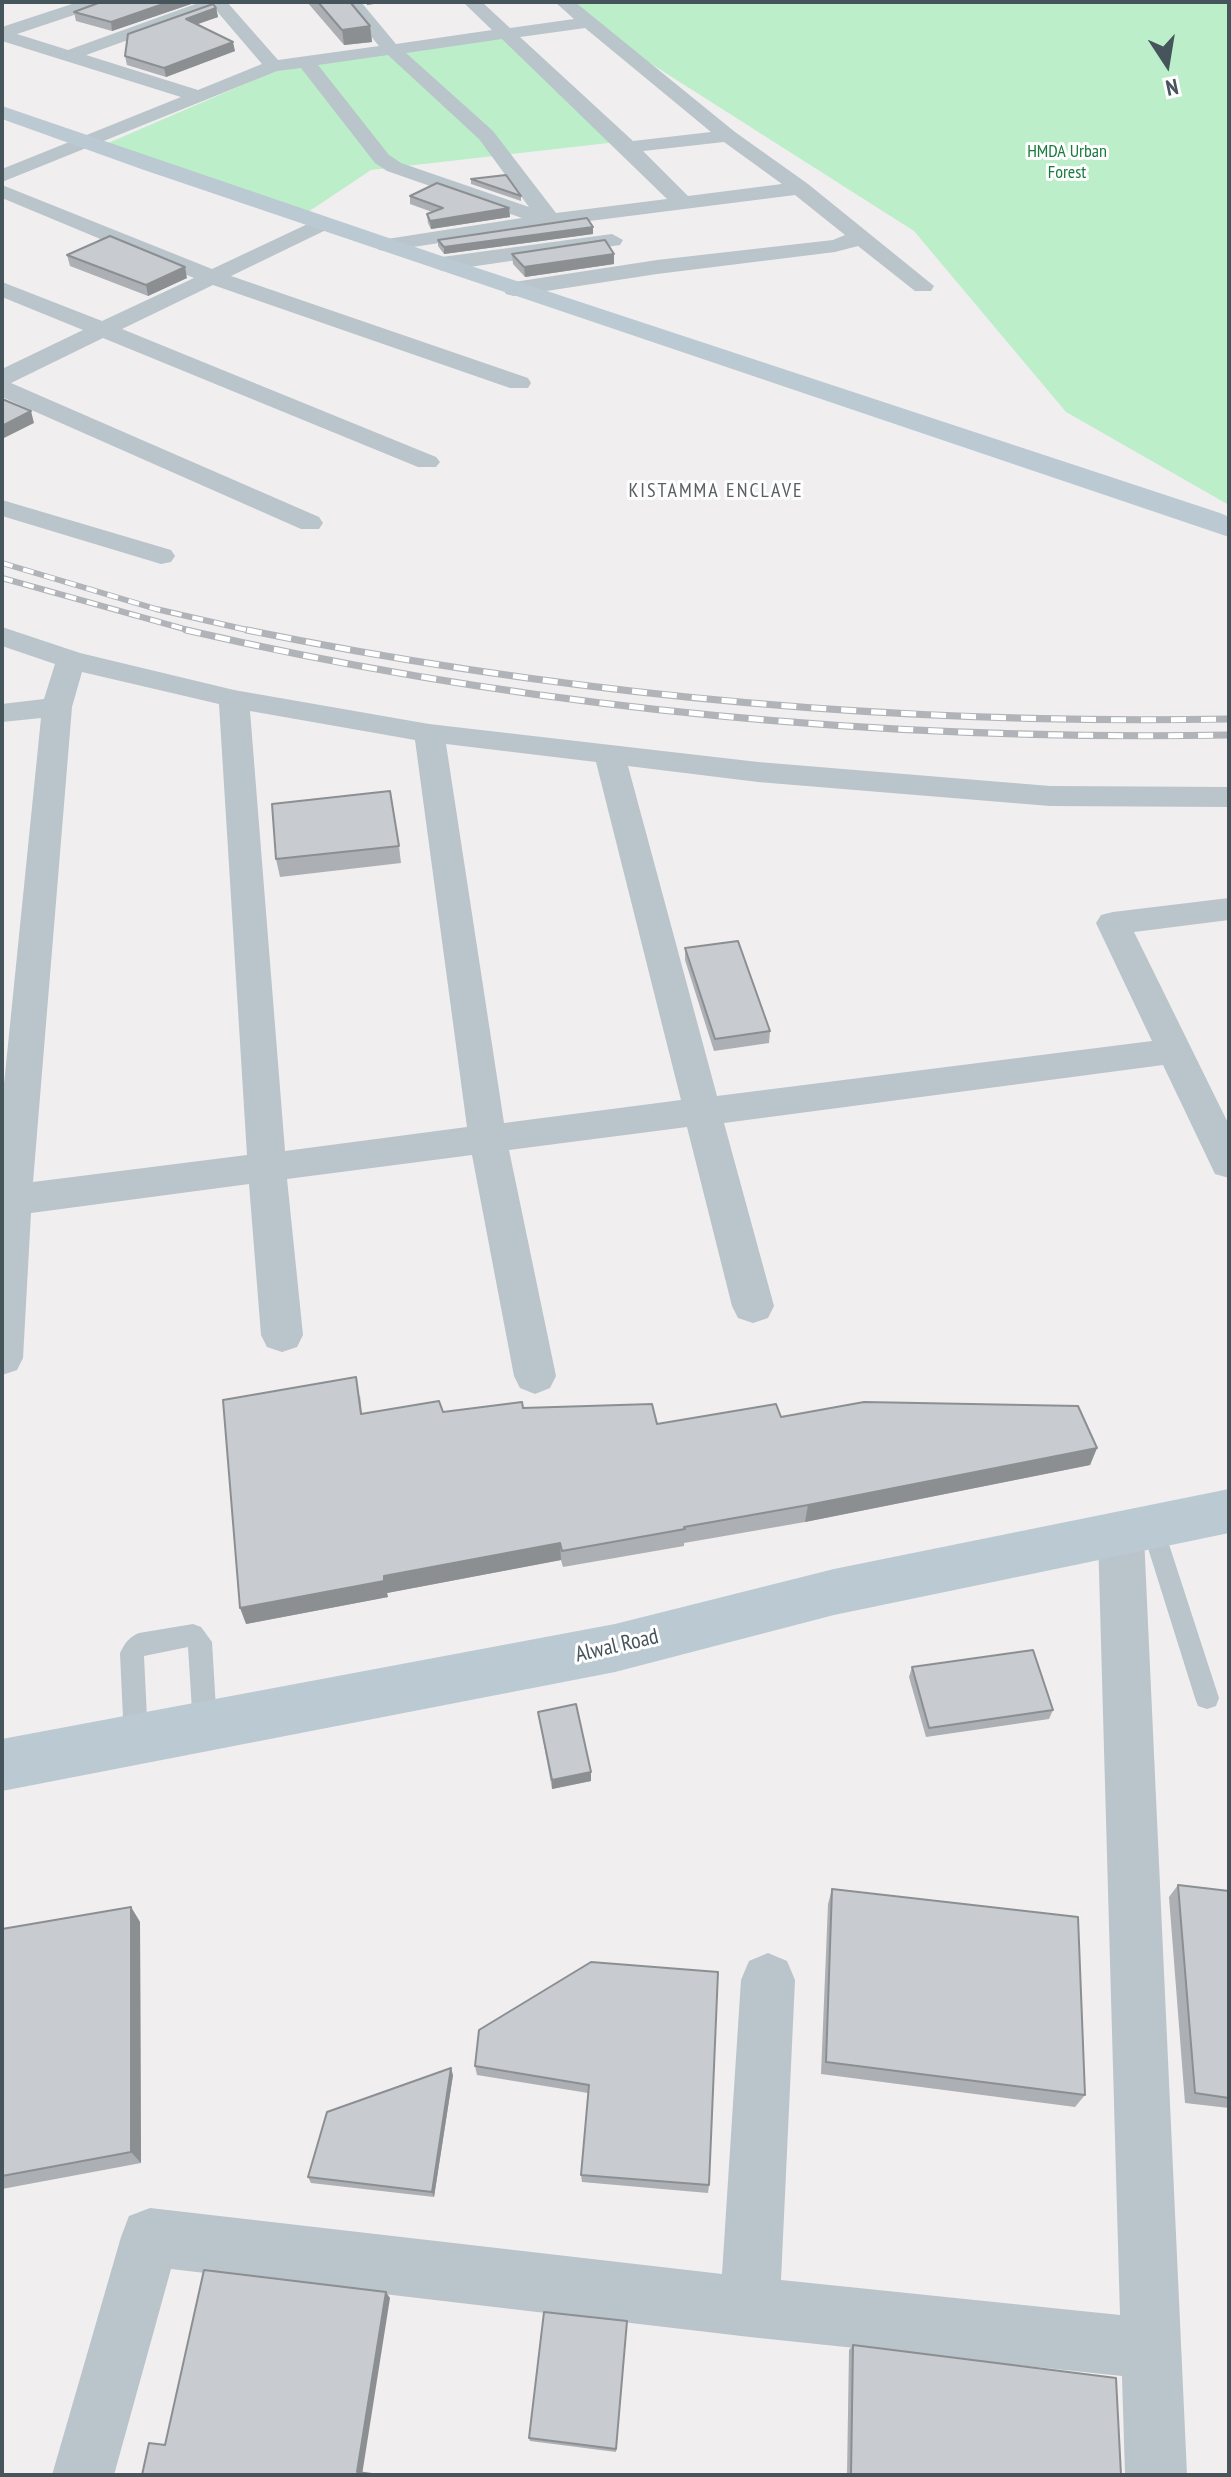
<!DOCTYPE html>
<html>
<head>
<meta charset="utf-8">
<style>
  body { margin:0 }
  #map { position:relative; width:1231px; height:2477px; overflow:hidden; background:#f0eeee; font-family:"PT Sans Narrow",sans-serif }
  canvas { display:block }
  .frame { position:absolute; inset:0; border:4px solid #46545b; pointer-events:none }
  .north { position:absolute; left:1127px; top:24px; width:80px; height:80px; -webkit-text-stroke:6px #fff; paint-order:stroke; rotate:168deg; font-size:22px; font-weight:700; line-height:32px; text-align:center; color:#46545b }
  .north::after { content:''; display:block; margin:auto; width:28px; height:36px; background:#46545b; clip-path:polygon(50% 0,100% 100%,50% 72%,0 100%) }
</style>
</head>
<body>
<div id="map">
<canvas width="1231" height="2477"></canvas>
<div class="frame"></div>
<div class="north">N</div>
</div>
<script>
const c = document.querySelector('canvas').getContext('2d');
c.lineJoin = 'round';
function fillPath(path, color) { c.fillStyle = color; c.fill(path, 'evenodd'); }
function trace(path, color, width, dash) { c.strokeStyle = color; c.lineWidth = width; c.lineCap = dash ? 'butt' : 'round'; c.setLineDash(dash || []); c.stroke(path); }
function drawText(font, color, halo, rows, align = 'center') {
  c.font = font + ' "PT Sans Narrow",sans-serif'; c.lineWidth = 6; c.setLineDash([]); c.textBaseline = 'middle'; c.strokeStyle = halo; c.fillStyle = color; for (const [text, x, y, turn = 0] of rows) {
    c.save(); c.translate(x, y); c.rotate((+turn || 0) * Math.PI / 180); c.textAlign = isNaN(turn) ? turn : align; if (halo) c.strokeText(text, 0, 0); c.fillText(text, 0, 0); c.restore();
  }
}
fillPath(new Path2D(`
  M554 2H1229V505L1066 412 914 231Z
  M504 35 617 142 371 170 308 212 106 144 291 64Z`), '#bceec9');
fillPath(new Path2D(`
  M1153 1519 1161 1522 1164 1529 1219 1698 1216 1706 1207 1709 1198 1706 1195 1698 1142 1529 1145 1522Z
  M193 1624 201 1627 212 1642 217 1726 214 1734 205 1738 196 1734 193 1726 188 1647 144 1656 148 1739 145 1747 136 1751 127 1747 124 1739 120 1653C125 1643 129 1637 139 1633Z`), '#b9c4cb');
fillPath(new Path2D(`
  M78 2H104L101 6 17 34 68 50 201 2H227L278 60 379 46 343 2H361L396 44 492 30 463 2H482L510 28 574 19 555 2H575L735 132 808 184 934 286 931 291H915L858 246 835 252 657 274 514 296 506 294 503 289 506 284 514 282 657 260 833 240 845 235 795 195 550 226 387 251 379 250 376 245 379 240 387 239 522 218 387 171 375 163 301 68 277 71 2 182V169L181 97 2 41V27ZM215 9 262 64 198 90 86 55ZM585 28 711 132 633 141 520 37ZM502 39 667 199 556 213 493 131 406 53ZM388 55 479 139 529 207 401 163 389 155 318 65ZM724 142 782 184 688 196 643 151Z
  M2 185 212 269 314 221H328L332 225 328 229 231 276 528 378 531 383 528 388H510L213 285 122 329 436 457 440 462 436 467H418L103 338 11 383 319 517 323 523 319 529H301L2 397V369L83 330 2 297V282L102 321 194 278 2 198Z
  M612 234 623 240 620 245 442 271 431 264 442 257Z
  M2 500 171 550 175 556 171 562 161 564 2 516Z
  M2 627 80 653 234 690 429 724 758 762 1050 786 1229 787V807L1050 806 758 782 628 766 717 1096 1152 1041 1096 923 1101 915 1113 912 1229 898V920L1134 932 1229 1125V1178L1215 1174 1163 1065 724 1123 774 1306 768 1318 753 1323 738 1318 732 1306 687 1127 509 1150 556 1376 550 1388 535 1394 520 1388 514 1376 472 1155 287 1179 303 1335 297 1347 282 1352 267 1347 261 1335 249 1184 31 1213 23 1358 17 1370 2 1375V1104L41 718 2 722V704L44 699 55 664 2 646ZM82 672 219 704 247 1155 33 1182 72 707ZM250 711 415 740 467 1127 285 1151ZM446 744 596 762 681 1100 504 1123Z
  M1121 1516 1137 1522 1144 1536 1187 2475H1125L1122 2376 750 2337 171 2269 114 2475H52L121 2237 129 2216 150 2208 722 2274 741 1980 749 1961 768 1953 787 1961 795 1980 781 2280 1120 2315 1098 1536 1105 1522Z`), '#b9c4cb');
fillPath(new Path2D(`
  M2 106 462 263 1220 513 1229 517V537L144 170 2 119Z
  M1229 1489V1533L834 1615 615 1672 2 1791V1739L615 1624 834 1569Z`), '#bbc9d2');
const railFar1 = new Path2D(`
  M2 563 156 609 256 632
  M2 578 195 632`);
const rail = new Path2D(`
  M186 630C528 709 879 741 1229 735
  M247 630C569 696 900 725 1229 719`);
trace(railFar1, '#b0b4b8', 6);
trace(rail, '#b0b4b8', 7);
trace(railFar1, '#fff', 4, [11]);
trace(rail, '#fff', 5, [15]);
fillPath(new Path2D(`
  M197 2 112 31 76 21 74 12Z
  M307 2H350L370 26 372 42 344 45Z
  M216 8 218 17 196 24 235 51 166 77 127 65 125 56Z
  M471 179 521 196V201L471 184Z
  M410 196 509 208 510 217 431 229 428 223 427 214 432 212 410 204Z
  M593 234 444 254 438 246V240Z
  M512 254 614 264 525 277 513 264Z
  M67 255 187 278 148 296 70 266Z
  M399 846 401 863 280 877 276 859Z
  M685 948 770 1031 769 1043 714 1051 685 960Z
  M360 1395 362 1414 443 1412 523 1408 657 1424 781 1417 1097 1448 1090 1465 805 1522 684 1543V1546L563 1567 561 1560 387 1593 388 1597 246 1624Z
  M912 1667 1053 1710 1049 1719 926 1737 909 1677Z
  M538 1712 591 1772V1781L552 1789Z
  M1178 1885 1229 1891V2108L1185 2103 1169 1897Z
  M832 1889 1085 2095 1075 2107 821 2074 828 1904Z
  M131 1907 140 1922 141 2163 2 2189V1929Z
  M591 1962 709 2185 708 2193 582 2182 581 2175 588 2093 477 2075 475 2066Z
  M453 2075 434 2197 311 2183 308 2177Z
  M627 2321 616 2452 530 2441 529 2438Z
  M853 2345 1121 2475H847L849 2350Z`), '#acafb4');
fillPath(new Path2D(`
  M169 2H197L112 31 111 22Z
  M367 2H388L367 5Z
  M216 8 218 17 187 28 186 19Z
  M370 26 372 42 344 45 342 30Z
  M233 42 235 51 166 77 164 68Z
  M509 208 510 217 431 229 430 221Z
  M593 227V234L444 254V247Z
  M614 254V264L525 277 524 267Z
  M185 267 187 278 148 296 146 285Z
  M31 411 34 423 2 439V426Z
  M1097 1448 1090 1465 805 1522 808 1505Z
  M560 1543 561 1560 387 1593 388 1597 246 1624 240 1608 384 1576Z
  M591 1772V1781L552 1789V1780Z
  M131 1907 140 1922 141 2163 131 2152Z
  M451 2068 453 2075 434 2197 432 2192Z
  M386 2292 390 2298 362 2475 357 2472Z`), '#8c8f92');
const building = new Path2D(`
  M101 2H169L111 22 74 12Z
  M318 2H350L370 26 342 30Z
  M213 4 216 8 186 19 233 42 164 68 125 56 128 34Z
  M506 175 521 196 471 179Z
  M437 183 509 208 430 221 427 214 443 208 410 196Z
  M587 218 593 227 444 247 438 240Z
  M110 236 185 267 146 285 67 255Z
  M605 240 614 254 524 267 512 254Z
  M2 399 31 411 2 426Z
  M390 791 399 846 276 859 272 804Z
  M738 941 770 1031 715 1039 685 948Z
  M356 1377 361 1414 439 1401 443 1412 522 1402 523 1408 652 1404 657 1424 776 1404 781 1417 864 1402 1078 1406 1097 1448 808 1505 684 1527 685 1529 562 1551 560 1543 384 1576V1581L240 1608 223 1400Z
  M1033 1650 1053 1710 929 1728 912 1667Z
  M576 1704 591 1772 552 1780 538 1712Z
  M1178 1885 1229 1891V2098L1195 2093Z
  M832 1889 1078 1917 1085 2095 826 2062Z
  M131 1907V2152L2 2176V1929Z
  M591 1962 718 1972 709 2185 581 2175 589 2085 475 2066 479 2030Z
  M451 2068 432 2192 308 2177 327 2112Z
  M204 2270 386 2292 357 2472 379 2475H142L149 2443 165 2445Z
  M544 2312 627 2321 616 2449 529 2438Z
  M853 2345 1116 2378 1121 2475H851Z`);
fillPath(building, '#c8ccd1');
trace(building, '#8c8f92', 2);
drawText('18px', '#187b3d', '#fff', [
  ["HMDA Urban",1067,152],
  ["Forest",1067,173]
]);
c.letterSpacing = '2px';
drawText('20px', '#5a5f63', '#fff', [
  ["KISTAMMA ENCLAVE",716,491]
]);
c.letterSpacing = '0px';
drawText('22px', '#46545b', '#fff', [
  ["Alwal Road",617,1646,-13]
]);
</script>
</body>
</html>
